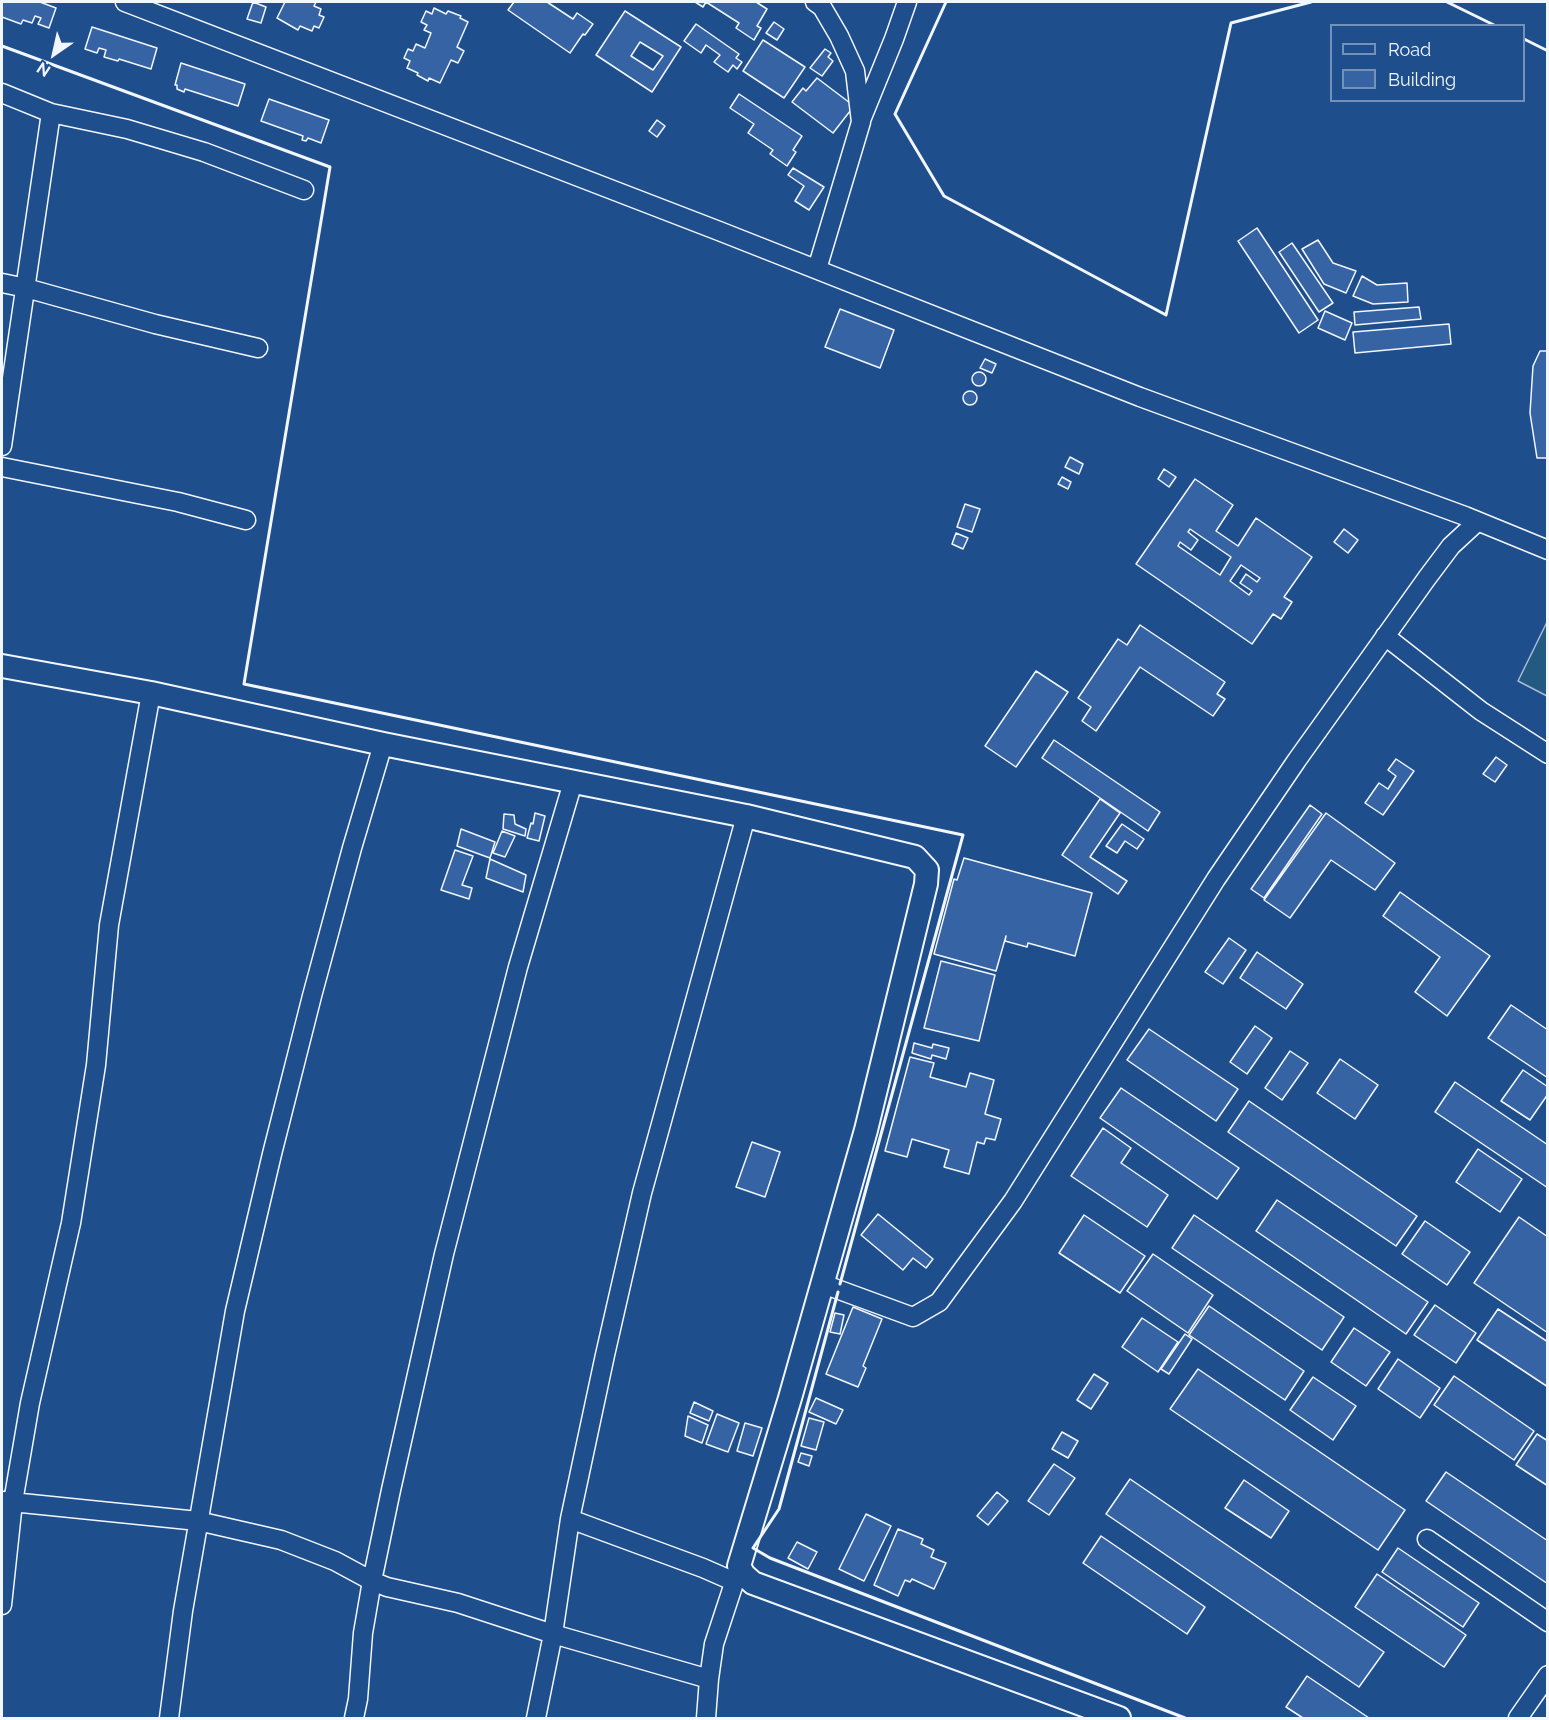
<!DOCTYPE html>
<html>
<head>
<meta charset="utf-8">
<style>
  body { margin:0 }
  #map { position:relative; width:1549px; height:1720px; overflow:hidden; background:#1f4e8c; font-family:Raleway,sans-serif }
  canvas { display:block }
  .frame { position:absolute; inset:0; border:3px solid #f2f6ff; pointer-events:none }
  .legend { position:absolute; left:1330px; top:24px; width:195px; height:78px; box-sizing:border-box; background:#1f4e8c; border:2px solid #7391ba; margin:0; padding:8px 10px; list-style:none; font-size:18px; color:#f2f6ff }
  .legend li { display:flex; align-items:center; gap:12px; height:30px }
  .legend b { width:30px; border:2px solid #7391ba }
  .north { position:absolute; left:24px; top:24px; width:60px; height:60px; -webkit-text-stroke:4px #1f4e8c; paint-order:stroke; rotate:214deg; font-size:16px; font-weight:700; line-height:24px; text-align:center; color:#f2f6ff }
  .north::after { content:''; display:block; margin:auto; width:21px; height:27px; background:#f2f6ff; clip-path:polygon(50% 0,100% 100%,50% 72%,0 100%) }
</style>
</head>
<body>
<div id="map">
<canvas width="1549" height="1720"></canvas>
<div class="frame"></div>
<ul class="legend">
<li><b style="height:8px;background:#1f4e8c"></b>Road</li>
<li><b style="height:16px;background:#3563a3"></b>Building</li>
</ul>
<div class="north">N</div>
</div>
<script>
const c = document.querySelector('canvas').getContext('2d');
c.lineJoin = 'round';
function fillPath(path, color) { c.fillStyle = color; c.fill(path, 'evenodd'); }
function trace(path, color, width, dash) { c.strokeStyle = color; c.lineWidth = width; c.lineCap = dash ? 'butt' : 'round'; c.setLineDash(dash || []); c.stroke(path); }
const green = new Path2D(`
  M1547 622 1548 696H1547L1518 681Z`);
fillPath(green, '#245a82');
trace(green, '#a8bbd7', 1.5);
const building = new Path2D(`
  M2 2H40L56 8 49 28 38 24 41 18 35 16 32 23 23 20 21 24 2 17Z
  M253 2 266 7 261 23 247 19Z
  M285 2H316L314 6 321 9 319 15 324 17 319 28 314 26 312 31 300 26 298 30 277 18Z
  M514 2H547L573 19 577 13 593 24 585 35 583 34 570 53 508 10Z
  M695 2H756L767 9 757 26 761 28 754 40 736 28 739 23 706 2 703 7Z
  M434 8 446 14 448 11 461 16 460 18 468 22 457 47 464 51 458 63 451 60 440 83 429 78 428 81 417 75 418 73 407 68 410 61 404 58 408 49 413 51 416 44 425 48 431 33 424 30 427 25 421 22 426 11 432 14Z
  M625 11 681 47 652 92 596 55ZM640 42 663 56 653 70 631 56Z
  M774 22 784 29 777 40 766 33Z
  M696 24 739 54 736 58 742 62 737 69 733 65 728 72 714 62 720 55 706 45 701 53 684 41Z
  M92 27 157 48 151 69 119 59 118 61 104 57 106 50 99 48 97 53 85 49Z
  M763 40 805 67 784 98 743 71Z
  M825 49 831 53 828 57 833 61 822 76 810 68Z
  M181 63 245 84 238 106 185 89 184 92 177 89V85H175Z
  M817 78 854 106 833 133 792 102 803 88 806 91Z
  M739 94 802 136 793 150 796 152 787 166 770 154 773 150 748 133 754 124 730 108Z
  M269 99 329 120 321 143 308 138 306 141 302 140 303 136 261 121Z
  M657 120 665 126 657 137 649 131Z
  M793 168 824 187 809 210 795 201 804 186 788 175Z
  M1257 228 1318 320 1299 333 1238 241Z
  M1318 240 1333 263 1356 271 1346 293 1324 284 1302 249Z
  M1292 243 1333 303 1319 312 1279 252Z
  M1362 276 1377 285 1407 283 1408 302 1373 304 1353 296Z
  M1419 307 1421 319 1355 325 1354 312Z
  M840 309 894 330 880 368 825 347Z
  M1325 311 1352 323 1345 340 1318 328Z
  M1449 324 1451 344 1355 353 1353 332Z
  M1540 351H1548V458H1537L1530 413 1533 366Z
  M985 359 996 364 992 373 980 368Z
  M972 379a7 7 0 1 1 14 0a7 7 0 1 1-14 0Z
  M963 398a7 7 0 1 1 14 0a7 7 0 1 1-14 0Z
  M1070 457 1083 464 1079 474 1065 467Z
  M1164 469 1176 477 1169 487 1158 479Z
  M1062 477 1071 482 1068 489 1058 484Z
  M1195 479 1233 505 1216 531 1238 546 1256 518 1312 557 1284 597 1292 602 1281 619 1273 614 1252 644 1136 564ZM1190 529 1231 557 1220 575 1178 546 1180 542 1191 550 1198 540 1188 532ZM1241 565 1260 578 1257 582 1246 574 1240 583 1252 591 1249 595 1230 581Z
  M965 504 980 509 972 532 957 527Z
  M1344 529 1358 540 1348 553 1334 542Z
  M956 533 968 538 963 549 952 544Z
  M1140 625 1225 682 1217 694 1225 699 1213 716 1140 667 1096 731 1082 721 1091 707 1078 698 1118 639 1127 645Z
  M1036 671 1068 692 1016 767 985 746Z
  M1054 740 1160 812 1148 831 1042 758Z
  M1496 757 1507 765 1495 782 1483 774Z
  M1396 759 1414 771 1383 815 1365 803 1379 783 1388 789 1396 776 1388 770Z
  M1100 799 1120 813 1090 857 1127 881 1118 894 1062 855Z
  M1310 805 1322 814 1264 898 1251 889Z
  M535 813 545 816 539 841 527 838 531 823 533 824Z
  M1326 813 1395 863 1375 890 1331 860 1290 918 1264 900Z
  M504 814 514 815 515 824 526 829 525 836 503 829Z
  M1122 824 1144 839 1137 849 1125 841 1117 853 1106 846Z
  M461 829 495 842 490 858 457 846Z
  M502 831 515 836 505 857 493 853Z
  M455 850 473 856 462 885 472 888 469 899 441 890Z
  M964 858 1092 893 1075 956 1028 943 1027 947 1005 941 1006 936 996 971 934 954 954 879 957 880Z
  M490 859 526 875 523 892 486 878Z
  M1400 892 1490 956 1447 1016 1415 992 1440 957 1383 916Z
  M1229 938 1246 950 1223 984 1205 972Z
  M1257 952 1303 984 1286 1009 1240 978Z
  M941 961 995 975 979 1041 924 1028Z
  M1511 1005 1548 1030V1078L1488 1038Z
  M1255 1026 1272 1038 1247 1074 1230 1062Z
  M1149 1029 1238 1089 1216 1121 1127 1060Z
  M914 1043 932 1048 933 1044 949 1048 946 1059 932 1055 931 1059 912 1053Z
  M1290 1051 1308 1063 1282 1100 1265 1088Z
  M910 1057 934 1063 930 1077 966 1087 970 1073 994 1080 985 1114 1001 1119 995 1140 986 1138 984 1144 977 1142 969 1174 944 1167 949 1150 912 1139 907 1157 885 1151Z
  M1340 1059 1378 1085 1355 1119 1317 1093Z
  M1523 1070 1548 1087V1094L1530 1120 1501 1101Z
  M1455 1082 1548 1145V1188L1435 1112Z
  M1121 1088 1239 1168 1217 1199 1100 1118Z
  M1249 1101 1417 1216 1396 1246 1228 1132Z
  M1103 1128 1131 1148 1121 1163 1168 1195 1147 1227 1071 1176Z
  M752 1142 780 1152 765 1197 736 1187Z
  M1478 1149 1522 1179 1500 1212 1456 1182Z
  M1277 1200 1428 1302 1406 1334 1256 1231Z
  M878 1214 933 1259 926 1268 913 1258 903 1270 861 1235Z
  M1084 1215 1145 1256 1120 1293 1059 1253Z
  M1194 1215 1344 1317 1322 1350 1172 1248Z
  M1519 1217 1548 1237V1333L1474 1283Z
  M1425 1221 1470 1252 1447 1285 1402 1254Z
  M1153 1254 1213 1295 1188 1333 1127 1291Z
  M1435 1305 1476 1333 1456 1363 1414 1335Z
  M1209 1306 1304 1371 1285 1400 1189 1335Z
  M853 1307 882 1319 863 1366 866 1368 858 1387 826 1374Z
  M1498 1309 1548 1342V1387L1477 1340Z
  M835 1313 844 1315 840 1334 830 1332Z
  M1142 1318 1178 1342 1158 1372 1122 1347Z
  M1354 1328 1390 1352 1366 1386 1331 1362Z
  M1185 1334 1192 1339 1169 1374 1161 1369Z
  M1398 1359 1440 1388 1420 1418 1378 1389Z
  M1198 1369 1405 1510 1378 1550 1170 1409Z
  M1094 1374 1108 1383 1091 1409 1077 1400Z
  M1454 1376 1534 1431 1514 1460 1434 1405Z
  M1313 1377 1356 1406 1333 1440 1290 1410Z
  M816 1398 843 1410 836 1424 809 1412Z
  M694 1402 713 1411 709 1421 690 1413Z
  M717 1414 739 1423 728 1452 706 1444Z
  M688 1416 708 1425 702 1443 685 1436Z
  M809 1418 824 1422 816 1450 801 1446Z
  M745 1423 762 1428 753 1456 737 1451Z
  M1062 1432 1078 1441 1068 1458 1052 1449Z
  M1537 1434 1548 1441V1486L1516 1465Z
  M801 1453 812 1456 809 1466 798 1462Z
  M1054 1464 1075 1478 1049 1515 1028 1501Z
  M1446 1472 1548 1541V1584L1426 1501Z
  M1130 1479 1384 1652 1359 1687 1106 1514Z
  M1244 1480 1289 1511 1271 1538 1225 1508Z
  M997 1492 1008 1501 988 1525 977 1516Z
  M866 1514 891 1526 864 1581 839 1569Z
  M898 1529 923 1539 921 1544 934 1550 931 1557 946 1563 934 1589 912 1579 910 1582 905 1580 898 1596 874 1585Z
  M1101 1536 1205 1607 1187 1634 1083 1563Z
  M797 1542 817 1552 808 1569 788 1558Z
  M1398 1548 1479 1603 1463 1627 1382 1572Z
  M1377 1574 1466 1635 1444 1667 1355 1607Z
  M1307 1676 1369 1718H1303L1286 1707Z`);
fillPath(building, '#3563a3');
trace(building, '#f2f6ff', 1.5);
const minor = new Path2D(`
  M125 2 719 231 1140 397 1465 516 1548 550
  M815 2 822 7 839 36 855 71 861 122 817 269
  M2 93 51 113 127 129 204 152 304 190
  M861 120 894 39 907 2
  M2 283 26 288 155 324 258 348
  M2 446 51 113
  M2 467 178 502 246 520
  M1385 636 1481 711 1548 754
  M823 1284 913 1317 939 1302 1013 1201 1216 879 1297 760 1427 578 1451 546 1477 522
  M2 1501 198 1521 281 1540 335 1561 372 1581 387 1587 458 1603 553 1634 709 1679
  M570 1519 703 1568 735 1582
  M1427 1539 1548 1622
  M2 1605 13 1502 30 1403 71 1223 96 1065 109 925 151 693
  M169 1718 183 1611 235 1311 272 1154 312 996 352 848 383 744
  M354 1718 358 1699 363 1633 372 1581 391 1490 444 1254 518 967 573 782
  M536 1718 553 1634 570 1519 605 1355 642 1193 746 816
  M706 1718 709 1679 714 1644 738 1571
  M1518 1718 1548 1675`);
const major = new Path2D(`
  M2 666 151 693 383 744 746 816 915 857 927 870 926 884 866 1130 790 1398 739 1566 744 1575 753 1583 1119 1718`);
trace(minor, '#f2f6ff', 21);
trace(major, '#f2f6ff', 26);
trace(minor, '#1f4e8c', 18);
trace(major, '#1f4e8c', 22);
trace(new Path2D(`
  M946 2 895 114 944 196 1166 315 1231 23 1311 2
  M1447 2 1496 26
  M1524 39 1548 51
  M2 46 330 167 244 684 963 835 840 1284
  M838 1292 779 1509 753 1548 770 1558 1185 1718`), '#f2f6ff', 3);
</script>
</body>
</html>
